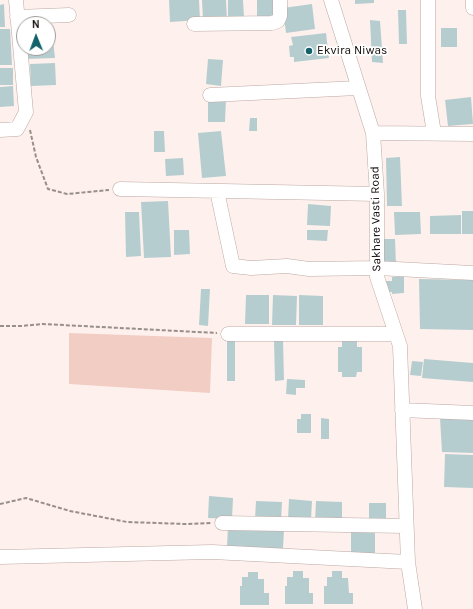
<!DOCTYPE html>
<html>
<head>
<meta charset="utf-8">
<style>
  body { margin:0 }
  #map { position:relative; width:473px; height:609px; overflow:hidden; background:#fef1ed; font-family:Karla,sans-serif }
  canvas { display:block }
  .north { position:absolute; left:16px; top:16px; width:40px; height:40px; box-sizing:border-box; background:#fff; border:1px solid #a09d9c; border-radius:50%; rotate:359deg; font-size:11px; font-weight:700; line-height:16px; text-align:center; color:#110a08 }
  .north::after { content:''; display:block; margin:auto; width:14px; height:18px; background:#14636a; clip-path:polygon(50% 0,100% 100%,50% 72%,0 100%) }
</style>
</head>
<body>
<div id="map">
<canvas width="473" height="609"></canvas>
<div class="north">N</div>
</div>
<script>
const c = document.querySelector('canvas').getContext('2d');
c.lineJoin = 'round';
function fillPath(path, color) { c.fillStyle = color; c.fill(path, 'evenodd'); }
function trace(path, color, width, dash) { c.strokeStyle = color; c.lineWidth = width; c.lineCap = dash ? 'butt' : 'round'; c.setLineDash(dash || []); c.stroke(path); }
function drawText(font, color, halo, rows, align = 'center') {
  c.font = font + ' Karla,sans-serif'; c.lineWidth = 3.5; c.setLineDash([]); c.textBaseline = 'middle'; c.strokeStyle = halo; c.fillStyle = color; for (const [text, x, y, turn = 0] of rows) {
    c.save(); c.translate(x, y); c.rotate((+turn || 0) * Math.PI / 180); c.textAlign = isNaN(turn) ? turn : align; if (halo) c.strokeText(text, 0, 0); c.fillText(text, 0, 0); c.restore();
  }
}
fillPath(new Path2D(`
  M69 333 212 338 210 393 69 384Z`), '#f2cdc3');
fillPath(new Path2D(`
  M169 0H199L200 20 170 22Z
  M202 0H226L227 19 203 20Z
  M228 0H243L244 17H228Z
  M257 0H276V18H257Z
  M355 0H374V3L355 4Z
  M4 4 5 27H0V5Z
  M312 4 315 29 286 33 283 8Z
  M398 10H406L407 44H399Z
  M370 20 380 21 383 63 372 62Z
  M441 28H457V47H441Z
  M0 29H10L12 65H0Z
  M48 31H52L55 58 26 59 25 48H48Z
  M326 33 329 58 294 62V57H290L289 46 293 45 291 37Z
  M208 59 223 60 221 86 206 84Z
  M55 63 56 85 31 86 30 64Z
  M0 68H13V85H0Z
  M13 86 14 106 0 107V87Z
  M471 97 473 124 448 126 445 100Z
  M208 99H226L225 122H208Z
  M250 118H257V131H249Z
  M154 131H164L165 152H154Z
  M221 131 226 176 202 178 198 133Z
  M400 157 402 206H387L386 158Z
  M183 158 184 175 166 176 165 159Z
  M168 201 171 257 144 258 141 202Z
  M308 204 331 206 330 226 307 225Z
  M462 211H473V234H462Z
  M125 212H139L141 256 126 257Z
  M394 212H420L421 234 395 235Z
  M461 215V234H430V216Z
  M174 230H189L190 254 174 255Z
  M307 230H328L327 241 307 240Z
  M383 239H395L396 265H384Z
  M404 276V293L392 294V292H388V288H386V281H392V277Z
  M419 279 473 280V330L420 329Z
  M201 289H210L208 326 199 325Z
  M246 295H269V324H245Z
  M273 295 297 296 296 325H272Z
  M299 295 323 296V325H299Z
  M227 339H235V381H227Z
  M342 339H357V347H362V372H357L356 377H342V372H338V347H342Z
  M274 340H283L284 380 275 381Z
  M424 359 473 363V382L422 378Z
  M412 361 423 362 421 376 410 375Z
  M287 379 305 380V388H296V395L286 394Z
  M301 414H311V433H297V419H301Z
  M321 418 329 419V439H321Z
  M440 418 473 420V453L442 452Z
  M445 454 473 455V488L444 487Z
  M209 496 233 498 232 519 208 518Z
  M289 499 312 501 311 520 288 519Z
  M256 501 282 502 281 521 255 519Z
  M316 501 342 502V522L315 521Z
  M369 503H386V523L369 524Z
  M228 527 284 530 283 549 227 546Z
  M375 530V553L351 554V531Z
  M293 571H303V578H309V593H313V604H285V586H287V577H293Z
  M332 571H342V578H348L349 593H353V604H324V586H327V577H332Z
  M248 572H258V579H264V593H269V605H240V586H242V577H248Z`), '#b6cdd0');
const minor = new Path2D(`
  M331 0 373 133 377 194V277L400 346 408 562 415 609
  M428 0V96L434 133
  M473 0V8
  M17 17 69 15
  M194 24 272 23 278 21 280 16V0
  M210 95 358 88
  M0 130 17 129 26 112 16 0
  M373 133 473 134
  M120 189 377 194
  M217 191 233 266 251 268 287 266 309 269 377 268 473 273
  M228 334H396
  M402 410 473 413
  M222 523 406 526
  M0 557 212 552 408 562`);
trace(minor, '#bca8a2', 15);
trace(new Path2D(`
  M30 130 36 157 48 189 67 194 109 190
  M0 326H21L43 324 217 333
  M0 504 26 498 70 511 127 522 186 524 211 523`), '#988e8a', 2, [4, 2]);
trace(minor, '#fff', 14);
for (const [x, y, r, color] of [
  [309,51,4,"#14636a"]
]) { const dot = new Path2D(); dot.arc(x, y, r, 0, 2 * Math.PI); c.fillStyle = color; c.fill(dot); trace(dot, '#fff', 1.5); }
drawText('12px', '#110a08', '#fff', [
  ["Ekvira Niwas",317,51]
], 'left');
drawText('12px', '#110a08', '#fff', [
  ["Sakhare Vasti Road",376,219,-91]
]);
</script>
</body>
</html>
